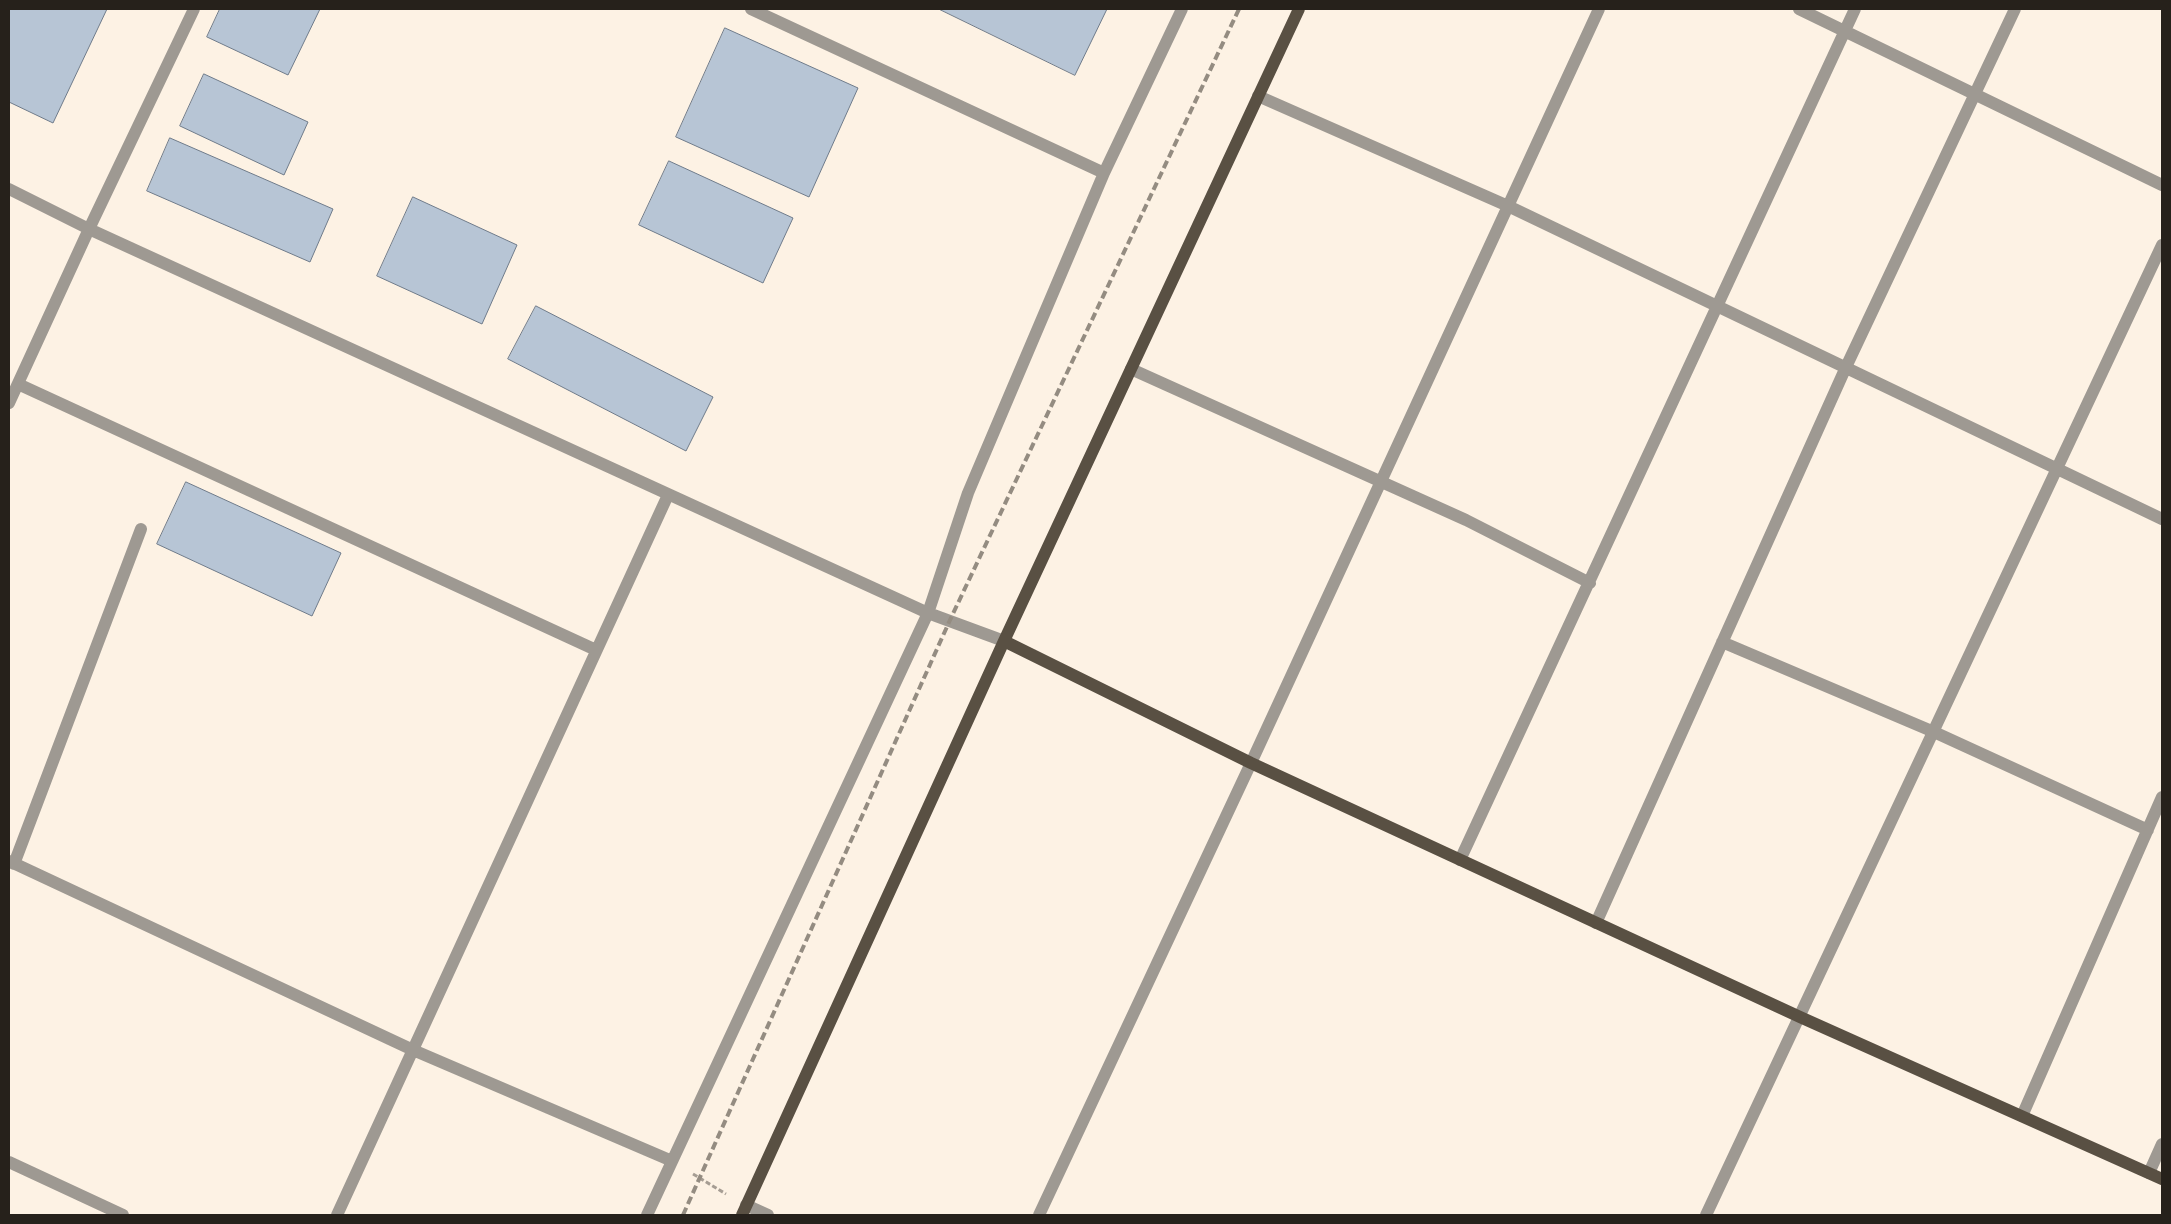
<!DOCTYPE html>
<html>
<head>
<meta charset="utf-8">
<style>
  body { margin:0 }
  #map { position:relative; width:2171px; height:1224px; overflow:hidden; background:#fdf2e4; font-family:"Space Grotesk",sans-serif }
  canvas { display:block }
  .frame { position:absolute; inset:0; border:10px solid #26211b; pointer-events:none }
</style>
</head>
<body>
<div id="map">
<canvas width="2171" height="1224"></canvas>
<div class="frame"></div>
</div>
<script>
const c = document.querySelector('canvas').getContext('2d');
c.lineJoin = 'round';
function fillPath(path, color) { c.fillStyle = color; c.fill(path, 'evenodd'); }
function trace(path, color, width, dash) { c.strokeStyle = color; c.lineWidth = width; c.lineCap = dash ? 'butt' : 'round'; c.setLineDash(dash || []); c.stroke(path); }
const building = new Path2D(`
  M9 9H107L53 123 9 102Z
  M220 9H320L288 75 207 37Z
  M939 9H1107L1075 75Z
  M725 28 858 88 809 197 676 137Z
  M204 74 308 122 284 175 180 126Z
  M170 138 333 209 310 262 147 191Z
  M669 161 793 218 763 283 639 225Z
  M413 197 517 245 482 324 377 276Z
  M536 306 713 397 686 451 508 359Z
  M186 482 341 553 312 616 157 544Z`);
fillPath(building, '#b7c5d5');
trace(building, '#6f7b8a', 1);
trace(new Path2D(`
  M693 1174 726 1194`), '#a69d93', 3, [5, 2.5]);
trace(new Path2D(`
  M751 9 1104 173
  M1799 9 2162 185
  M1258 96 1508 206 2162 519
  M9 189 89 229 928 613 1004 641
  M1131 369 1466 520 1590 583
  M18 384 596 650
  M9 403 89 229 194 9
  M1722 642 1934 732 2148 830
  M1460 860 1855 9
  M9 861 413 1050 672 1161
  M14 864 141 529
  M1596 923 1846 367 2015 9
  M2022 1116 2162 797
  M9 1162 123 1215
  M2149 1173 2162 1144
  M746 1205 768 1215
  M337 1215 668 495
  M647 1215 928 613 968 493 1010 394 1104 173 1182 9
  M1039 1215 1251 763 1599 9
  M1706 1215 2162 245`), '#9e9992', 12);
trace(new Path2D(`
  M1004 641 1251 763 1800 1017 2162 1179
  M742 1215 1004 641 1299 9`), '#595043', 12);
trace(new Path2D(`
  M683 1215 950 620 1239 9`), '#948c81', 4, [8, 4]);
</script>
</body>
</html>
